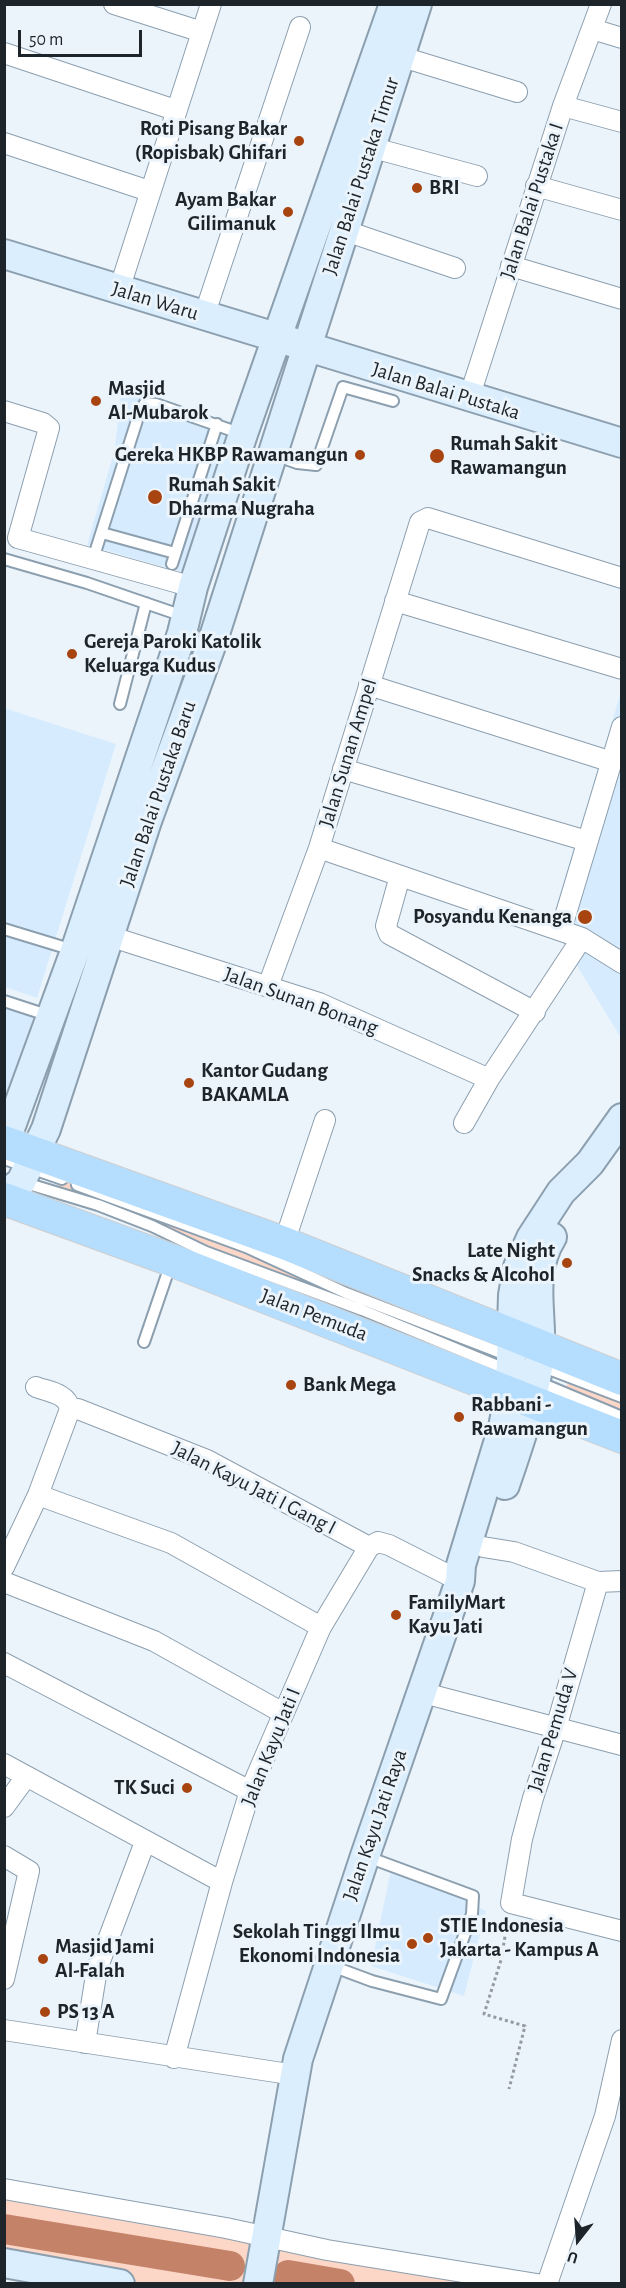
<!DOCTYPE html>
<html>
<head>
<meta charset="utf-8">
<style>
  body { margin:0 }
  #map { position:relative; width:626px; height:2288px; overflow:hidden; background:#ecf4fb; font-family:"Alegreya Sans",sans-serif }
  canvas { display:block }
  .frame { position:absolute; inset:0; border:6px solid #1d242a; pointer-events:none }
  .north { position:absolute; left:548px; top:2210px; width:60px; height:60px; -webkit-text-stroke:4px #ecf4fb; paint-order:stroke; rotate:197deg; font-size:16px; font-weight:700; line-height:24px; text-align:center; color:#1d242a }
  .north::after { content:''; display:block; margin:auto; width:21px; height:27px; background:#1d242a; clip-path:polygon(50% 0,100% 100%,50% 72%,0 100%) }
  .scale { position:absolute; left:18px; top:30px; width:124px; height:27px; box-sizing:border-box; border:3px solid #1d242a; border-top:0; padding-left:8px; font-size:18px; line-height:21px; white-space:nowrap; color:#1d242a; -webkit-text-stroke:4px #ecf4fb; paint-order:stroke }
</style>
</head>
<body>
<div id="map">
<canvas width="626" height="2288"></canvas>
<div class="frame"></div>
<div class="north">U</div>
<div class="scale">50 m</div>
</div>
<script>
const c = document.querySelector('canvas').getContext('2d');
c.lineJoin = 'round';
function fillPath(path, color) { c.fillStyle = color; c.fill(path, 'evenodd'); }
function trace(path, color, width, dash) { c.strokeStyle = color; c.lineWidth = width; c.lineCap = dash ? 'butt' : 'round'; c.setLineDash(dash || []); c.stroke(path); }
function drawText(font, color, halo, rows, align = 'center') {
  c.font = font + ' "Alegreya Sans",sans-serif'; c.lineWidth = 6; c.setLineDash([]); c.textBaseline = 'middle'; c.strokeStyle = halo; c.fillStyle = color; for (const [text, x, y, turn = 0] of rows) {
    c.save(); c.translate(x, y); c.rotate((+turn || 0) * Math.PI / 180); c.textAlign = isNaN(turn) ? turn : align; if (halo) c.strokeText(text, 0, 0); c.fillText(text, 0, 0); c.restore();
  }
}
fillPath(new Path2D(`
  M121 389 232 422 189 566 182 572 87 545 115 449Z
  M621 692V1038L551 923Z
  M4 708 116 744 37 998 5 987Z
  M5 994 38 1005 5 1119Z
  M392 1865 486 1911 464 1996 371 1966Z`), '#d6ecfe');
fillPath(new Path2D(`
  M60 1179 204 1231 336 1289 335 1300 55 1192Z
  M571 1376 621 1397V1411L564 1392Z
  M4 2189 533 2283 115 2284 5 2264Z`), '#fcd6c6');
trace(new Path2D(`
  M4 2229 230 2266
  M288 2275 340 2284`), '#c48369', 30);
const lane = new Path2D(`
  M272 454 297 463 316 465 343 387 393 401
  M102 533 175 553
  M4 559 87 583 186 617
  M93 559 138 417 145 403 156 404 242 434
  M172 564 217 424
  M120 704 146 603
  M4 929 73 950
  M4 1001 50 1016
  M4 1159 62 1179
  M22 1182 98 1205 152 1226 206 1252 362 1310 508 1370
  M77 1185 246 1247 346 1293 509 1356
  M144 1342 171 1263
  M541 1366 622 1397
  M536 1381 622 1417
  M329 1965 372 1981 441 1999 472 1914 473 1896 365 1856`);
const street = new Path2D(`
  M114 4 202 32
  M592 29 622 38
  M4 53 175 110
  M399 56 517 92
  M563 106 622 122
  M4 143 149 191
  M370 147 477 176
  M536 186 622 210
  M343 230 455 268
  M511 266 622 299
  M119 290 211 4
  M204 316 300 27
  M469 398 563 106 601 4
  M4 411 43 423 49 428 18 538 193 587
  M395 601 622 669
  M369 685 612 762
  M343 769 587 841
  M319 848 582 938 622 963
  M400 876 386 926 389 934 535 1012
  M561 930 622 727
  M109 936 319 1003 489 1079
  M268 986 319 848 420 522 428 518 622 578
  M464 1123 489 1079 582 938
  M284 1243 325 1120
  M36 1387C49 1392 67 1393 70 1409
  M70 1409H78L207 1460 369 1547
  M38 1495 171 1543 321 1627
  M483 1547 514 1552 598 1582
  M4 1567 38 1495 70 1409
  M4 1582 154 1641 283 1713
  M598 1582 556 1728 533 1798 522 1839 511 1903 622 1931
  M598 1582 622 1581
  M4 1663 250 1791
  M420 1692 622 1745
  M4 1764 222 1882
  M4 1807 26 1777
  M4 1856 29 1871 4 1979
  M4 2030 295 2075
  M85 2043 97 1969 145 1842
  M174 2058 222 1882 250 1791 321 1627 369 1547 378 1542 389 1545 460 1581
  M4 2189 226 2228 327 2250 537 2284
  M547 2284 605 2116 622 2040`);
const secondary = new Path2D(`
  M4 254 622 443
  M4 1145 75 951 182 633 193 587 243 434 394 4
  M4 1195 21 1182 46 1129 147 821 212 643 417 4
  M505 1485C519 1444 533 1404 539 1362 545 1318 527 1277 552 1237
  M4 2263 120 2284
  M258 2284 298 2059 365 1856 460 1581 461 1565 503 1427 510 1392 513 1295 518 1267 531 1238 561 1192 590 1163 622 1118`);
const primary = new Path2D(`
  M4 1142 284 1243 622 1379
  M4 1199 171 1260 622 1437`);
trace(lane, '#8c9faf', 14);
trace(street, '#8c9faf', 22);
trace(secondary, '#8c9faf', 32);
trace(primary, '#cdcfd0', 34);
trace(new Path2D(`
  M508 1919 501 1960 484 2014 525 2026 509 2089`), '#939aa1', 3, [3, 3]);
trace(lane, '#fff', 10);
trace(street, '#fff', 20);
trace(secondary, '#daeefe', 28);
trace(primary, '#b4ddfe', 32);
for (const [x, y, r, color] of [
  [299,141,6,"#a84410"],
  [417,188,6,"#a84410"],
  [288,212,6,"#a84410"],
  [96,401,6,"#a84410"],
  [360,455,6,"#a84410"],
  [437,456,8,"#a84410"],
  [155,497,8,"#a84410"],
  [72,654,6,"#a84410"],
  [585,917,8,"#a84410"],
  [189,1083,6,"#a84410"],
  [567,1263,6,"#a84410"],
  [291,1385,6,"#a84410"],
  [459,1417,6,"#a84410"],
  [396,1615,6,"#a84410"],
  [187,1788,6,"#a84410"],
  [428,1938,6,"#a84410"],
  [412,1944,6,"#a84410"],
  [43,1959,6,"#a84410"],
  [45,2012,6,"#a84410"]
]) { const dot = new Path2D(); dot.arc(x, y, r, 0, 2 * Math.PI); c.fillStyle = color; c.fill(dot); trace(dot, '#ecf4fb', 2); }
drawText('bold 21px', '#1d242a', '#ecf4fb', [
  ["Roti Pisang Bakar",287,129,"right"],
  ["(Ropisbak) Ghifari",287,153,"right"],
  ["BRI",429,188],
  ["Ayam Bakar",276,200,"right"],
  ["Gilimanuk",276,224,"right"],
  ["Masjid",108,389],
  ["Al-Mubarok",108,413],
  ["Rumah Sakit",450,444],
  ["Rawamangun",450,468],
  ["Gereka HKBP Rawamangun",348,455,"right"],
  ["Rumah Sakit",168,485],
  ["Dharma Nugraha",168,509],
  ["Gereja Paroki Katolik",84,642],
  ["Keluarga Kudus",84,666],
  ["Posyandu Kenanga",572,917,"right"],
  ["Kantor Gudang",201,1071],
  ["BAKAMLA",201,1095],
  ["Late Night",555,1251,"right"],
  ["Snacks & Alcohol",555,1275,"right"],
  ["Bank Mega",303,1385],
  ["Rabbani -",471,1405],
  ["Rawamangun",471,1429],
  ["FamilyMart",408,1603],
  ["Kayu Jati",408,1627],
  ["TK Suci",175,1788,"right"],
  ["STIE Indonesia",440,1926],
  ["Jakarta - Kampus A",440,1950],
  ["Sekolah Tinggi Ilmu",400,1932,"right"],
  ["Ekonomi Indonesia",400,1956,"right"],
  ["Masjid Jami",55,1947],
  ["Al-Falah",55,1971],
  ["PS 13 A",57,2012]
], 'left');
drawText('21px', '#1d242a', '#ecf4fb', [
  ["Jalan Balai Pustaka Timur",361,176,-72],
  ["Jalan Balai Pustaka I",532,201,-72],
  ["Jalan Waru",155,301,17],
  ["Jalan Balai Pustaka",446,391,17],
  ["Jalan Sunan Ampel",348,753,-73],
  ["Jalan Balai Pustaka Baru",158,794,-71],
  ["Jalan Sunan Bonang",301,1001,20],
  ["Jalan Pemuda",314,1315,21],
  ["Jalan Kayu Jati I Gang I",254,1488,27],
  ["Jalan Pemuda V",553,1730,-73],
  ["Jalan Kayu Jati I",271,1747,-68],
  ["Jalan Kayu Jati Raya",375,1825,-71]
]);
</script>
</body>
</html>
